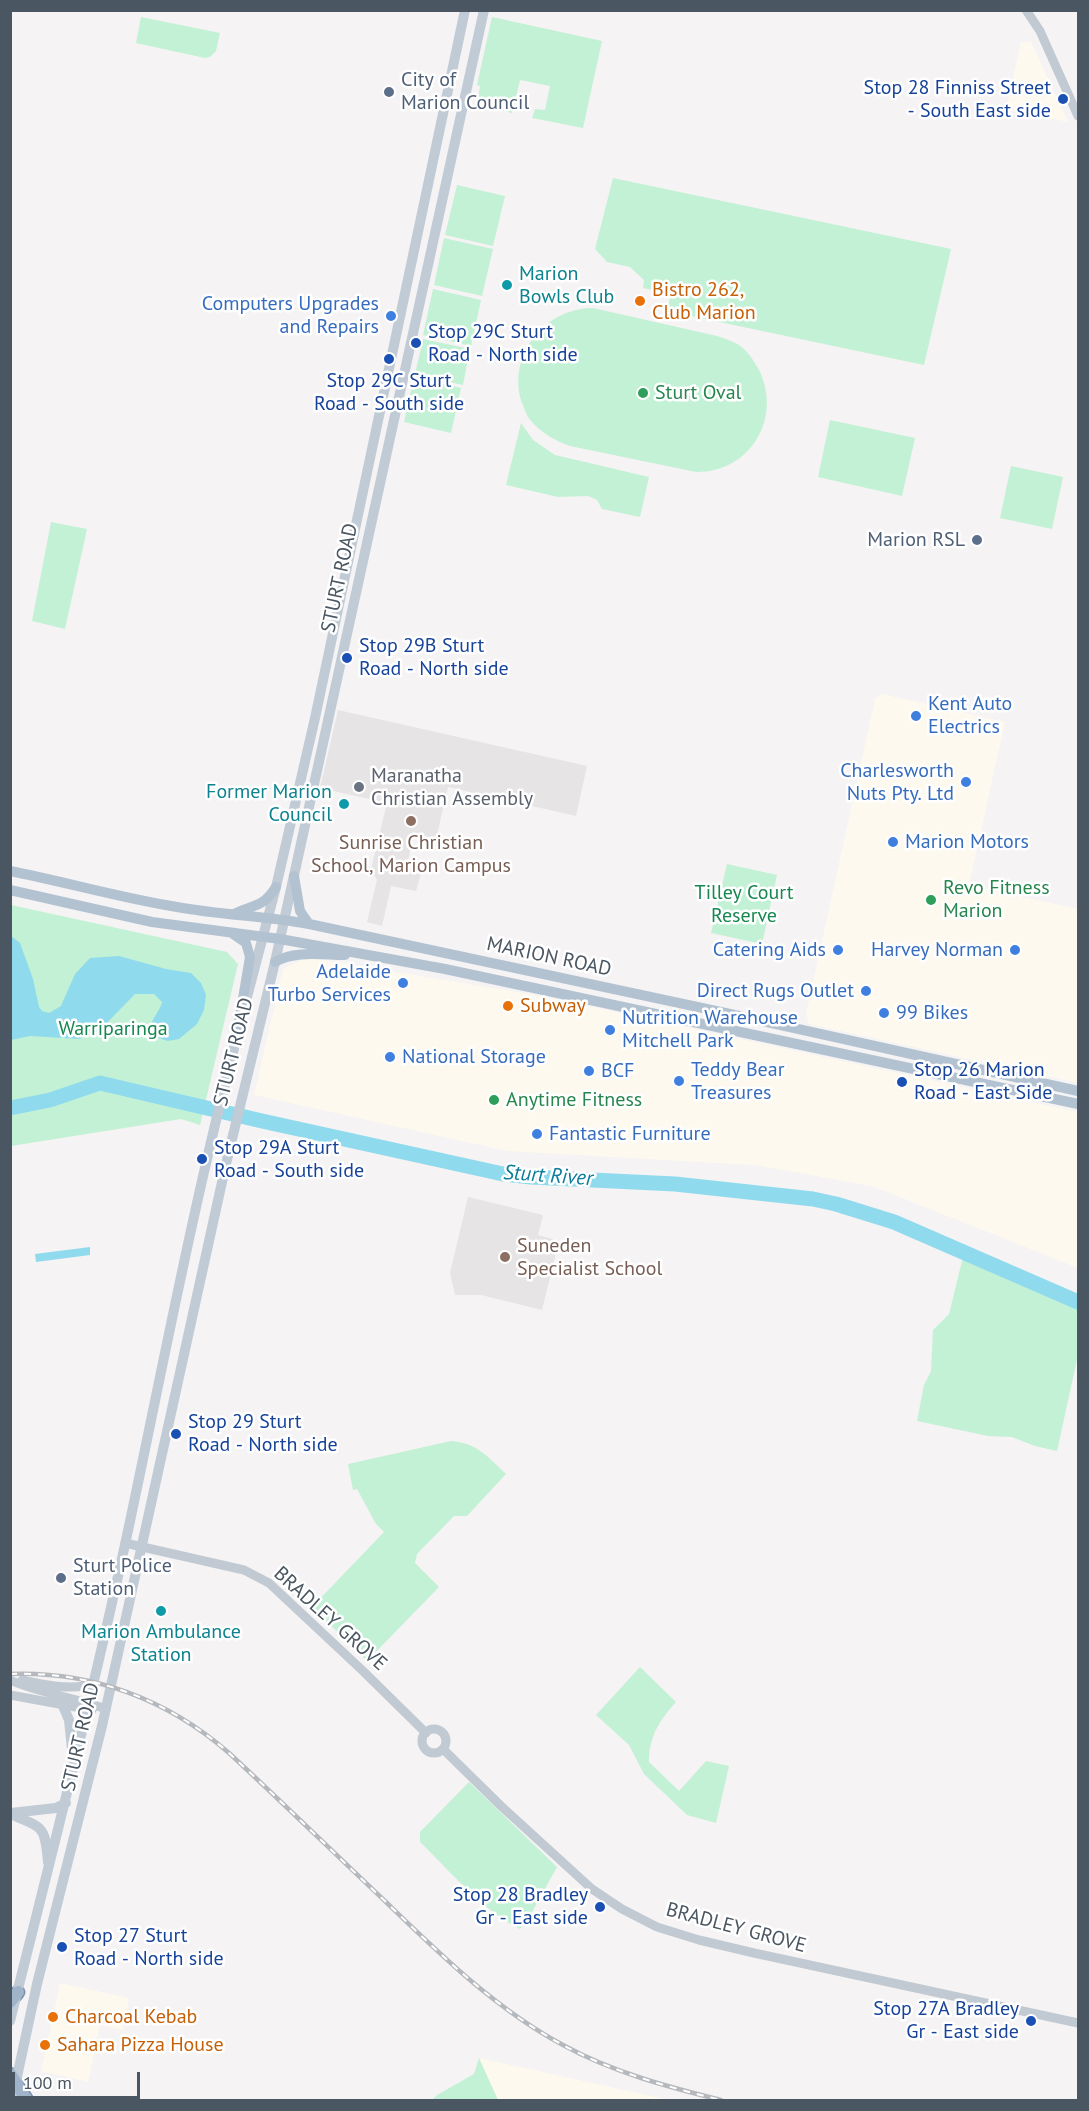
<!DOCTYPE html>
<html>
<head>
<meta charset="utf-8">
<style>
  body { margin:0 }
  #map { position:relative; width:1089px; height:2111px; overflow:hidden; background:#f5f3f3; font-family:"PT Sans",sans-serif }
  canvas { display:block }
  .frame { position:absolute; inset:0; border:12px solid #4a5661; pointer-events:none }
  .scale { position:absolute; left:12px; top:2072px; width:128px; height:27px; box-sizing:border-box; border:3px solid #4a5661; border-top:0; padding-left:8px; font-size:18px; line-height:21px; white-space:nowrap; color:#4a5661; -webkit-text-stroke:4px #fff; paint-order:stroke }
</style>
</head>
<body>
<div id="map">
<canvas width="1089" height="2111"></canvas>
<div class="frame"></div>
<div class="scale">100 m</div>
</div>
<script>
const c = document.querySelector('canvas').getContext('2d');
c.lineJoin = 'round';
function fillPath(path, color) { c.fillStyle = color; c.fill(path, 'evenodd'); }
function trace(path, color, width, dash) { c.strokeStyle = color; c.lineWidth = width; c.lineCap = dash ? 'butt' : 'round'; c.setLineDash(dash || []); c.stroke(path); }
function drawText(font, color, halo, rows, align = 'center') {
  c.font = font + ' "PT Sans",sans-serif'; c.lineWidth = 5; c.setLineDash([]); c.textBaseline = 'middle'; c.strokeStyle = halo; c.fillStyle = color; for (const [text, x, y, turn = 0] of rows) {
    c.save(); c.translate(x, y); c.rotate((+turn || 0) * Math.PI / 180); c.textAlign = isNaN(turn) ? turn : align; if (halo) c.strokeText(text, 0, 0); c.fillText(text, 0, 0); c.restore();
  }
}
fillPath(new Path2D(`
  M1021 42H1031L1068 122 1006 109Z
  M882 694 1005 722 969 885 1078 909V1083L809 1024 806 1014 875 699Z
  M307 957 542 996 1078 1112V1268L872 1186 754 1165 507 1151 254 1095 283 969Z
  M60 1983 129 1998 123 2030 100 2025 88 2082 41 2071Z
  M479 2058 669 2100H498Z`), '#fdf9ef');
fillPath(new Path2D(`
  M338 710 587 766 576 816 448 787 436 839 414 834 407 865 422 870 416 891 391 886 382 926 367 922 377 880 371 869 387 803 320 788Z
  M468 1197 543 1215 538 1235 559 1241 542 1310 481 1295H455L450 1273Z`), '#e6e4e5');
fillPath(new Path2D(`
  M141 17 220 33 216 51 210 57 205 58 136 43Z
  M492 17 602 41 583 128 532 118 535 109 545 110 550 86 520 80 512 113 477 105 480 86 477 85Z
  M613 178 951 249 924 365 667 311 671 294 643 288 644 280 630 267 607 262 595 249Z
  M457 185 505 196 493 246 445 235Z
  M444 238 493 249 482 296 434 285Z
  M433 289 481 300 471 346 423 335Z
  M593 308 717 336C724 338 732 341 739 345 748 351 754 361 759 370 783 419 749 473 696 472L570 446C556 441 541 433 531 421 526 415 524 407 521 400 508 353 546 308 593 308Z
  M423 339 470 349 463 385 415 374Z
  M414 377 461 388 451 433 404 422Z
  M830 420 915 438 902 496 818 477Z
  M521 423 533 440 555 455 649 477 640 517 602 509 597 500 588 496 558 497 506 485Z
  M1011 466 1063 477 1052 529 1000 518Z
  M51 522 87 529 65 629 32 621Z
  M727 864 777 875 762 944 711 933Z
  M11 905 227 952 238 964 200 1125 181 1119 11 1146Z
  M963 1257 1078 1307V1355L1057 1451 1035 1446 1012 1437 988 1436 917 1421 924 1385 931 1371 933 1330 949 1314Z
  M451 1441C477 1443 488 1457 506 1474L467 1516H454L417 1554 415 1563 439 1587 367 1661 312 1607 384 1532 376 1524 357 1489 353 1490 348 1464Z
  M640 1667 676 1702C660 1720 649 1736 649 1762L679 1791 706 1761 729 1766 716 1823 687 1815 644 1774 629 1745 596 1715Z
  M469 1782 557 1867 527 1921 520 1929C483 1911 450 1871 420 1842V1832Z
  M479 2058 498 2100H432L437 2095 474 2074Z`), '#c3f1d5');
fillPath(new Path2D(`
  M11 936 20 943 33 979 39 1007 42 1011 49 1013 61 1006 75 974 90 958 119 956 166 969 191 973 201 983 206 995 204 1010 197 1024 179 1039 168 1041 152 1036C146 1022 159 1015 162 1002L154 994H135L99 1031 79 1039 30 1036 11 1040Z
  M90 1247V1255L36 1262 35 1254Z`), '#90daee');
trace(new Path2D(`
  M10 1108 50 1100 100 1083 262 1121 503 1174 531 1177 675 1184 813 1199 836 1204 894 1222 1078 1302`), '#90daee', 15);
const trunk = new Path2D(`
  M10 2002 18 1992
  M10 2074 27 2100`);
trace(trunk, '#7690ad', 15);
trace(new Path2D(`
  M1026 10 1040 31 1078 116
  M125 1543 244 1570 269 1583 363 1671 426 1733
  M10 1680C41 1694 74 1697 106 1709
  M22 1680C44 1685 69 1690 92 1685
  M10 1695 92 1710
  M422 1741a12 12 0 1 1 24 0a12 12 0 1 1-24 0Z
  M443 1749 501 1806 592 1889 622 1909 657 1927 699 1940 754 1953 1078 2023`), '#c1cad2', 9);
trace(new Path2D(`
  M247 997 276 887 315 718 465 10
  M63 1706 69 1720 73 1759
  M11 1813 56 1808 66 1803
  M10 1814C43 1828 45 1825 48 1862
  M10 2021C50 1861 91 1701 126 1540 162 1371 194 1200 238 1033
  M12 2100 37 1984 102 1726 226 1164 275 962 484 10`), '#c1cbd6', 10);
trace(new Path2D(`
  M10 871C66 882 121 898 177 907 220 915 265 916 309 924 566 978 822 1033 1078 1091
  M294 876 300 911 309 924
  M10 890 152 922 280 939 445 969 1078 1104
  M234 914C255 903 262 909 276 887
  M233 934 246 943 250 957 236 1040
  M275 962C295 950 322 955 345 955`), '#b3c2d1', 10);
trace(trunk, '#9fb4c9', 12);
const rail = new Path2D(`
  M10 1674C92 1671 167 1699 229 1753 282 1802 334 1853 387 1903 442 1956 496 2009 563 2045 612 2072 668 2087 721 2100`);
trace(rail, '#b5b8bd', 4.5);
trace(rail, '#fff', 2, [7]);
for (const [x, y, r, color] of [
  [389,92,6,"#5c6f8a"],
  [1063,99,6,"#1a4fb4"],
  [507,285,6,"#0f9aa8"],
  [640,301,6,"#e8710a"],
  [391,316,6,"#3f7fe0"],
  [416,343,6,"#1a4fb4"],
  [389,359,6,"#1a4fb4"],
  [643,393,6,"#2e9e5b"],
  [977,540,6,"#5c6f8a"],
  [347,658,6,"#1a4fb4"],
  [916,716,6,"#3f7fe0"],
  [966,782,6,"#3f7fe0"],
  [359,787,6,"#6b7280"],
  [344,804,6,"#0f9aa8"],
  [411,821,6,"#8d6e63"],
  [893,842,6,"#3f7fe0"],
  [931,900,6,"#2e9e5b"],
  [838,950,6,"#3f7fe0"],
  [1015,950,6,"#3f7fe0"],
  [403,983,6,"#3f7fe0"],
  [866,991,6,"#3f7fe0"],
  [508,1006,6,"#e8710a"],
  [884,1013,6,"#3f7fe0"],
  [610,1030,6,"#3f7fe0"],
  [390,1057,6,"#3f7fe0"],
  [589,1071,6,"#3f7fe0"],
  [679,1081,6,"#3f7fe0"],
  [902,1082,6,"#1a4fb4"],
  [494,1100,6,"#2e9e5b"],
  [537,1134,6,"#3f7fe0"],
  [202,1159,6,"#1a4fb4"],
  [505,1257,6,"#8d6e63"],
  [176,1434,6,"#1a4fb4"],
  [61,1578,6,"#5c6f8a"],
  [161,1611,6,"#0f9aa8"],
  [600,1907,6,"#1a4fb4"],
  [62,1947,6,"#1a4fb4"],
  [53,2017,6,"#e8710a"],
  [1031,2021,6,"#1a4fb4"],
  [45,2045,6,"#e8710a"]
]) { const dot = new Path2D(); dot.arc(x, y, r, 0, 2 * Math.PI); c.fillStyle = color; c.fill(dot); trace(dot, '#fff', 2); }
drawText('20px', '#4e5e75', '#fff', [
  ["City of",401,80],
  ["Marion Council",401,103],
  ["Marion RSL",965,540,"right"],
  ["Sturt Police",73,1566],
  ["Station",73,1589]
], 'left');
drawText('20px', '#164399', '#fff', [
  ["Stop 28 Finniss Street",1051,88,"right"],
  ["- South East side",1051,111,"right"],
  ["Stop 29C Sturt",428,332],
  ["Road - North side",428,355],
  ["Stop 29C Sturt",389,381,"center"],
  ["Road - South side",389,404,"center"],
  ["Stop 29B Sturt",359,646],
  ["Road - North side",359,669],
  ["Stop 26 Marion",914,1070],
  ["Road - East Side",914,1093],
  ["Stop 29A Sturt",214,1148],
  ["Road - South side",214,1171],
  ["Stop 29 Sturt",188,1422],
  ["Road - North side",188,1445],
  ["Stop 28 Bradley",588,1895,"right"],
  ["Gr - East side",588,1918,"right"],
  ["Stop 27 Sturt",74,1936],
  ["Road - North side",74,1959],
  ["Stop 27A Bradley",1019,2009,"right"],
  ["Gr - East side",1019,2032,"right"]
], 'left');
drawText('20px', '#0d838f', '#fff', [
  ["Marion",519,274],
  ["Bowls Club",519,297],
  ["Former Marion",332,792,"right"],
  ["Council",332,815,"right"],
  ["Marion Ambulance",161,1632,"center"],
  ["Station",161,1655,"center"]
], 'left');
drawText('20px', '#c56008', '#fff', [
  ["Bistro 262,",652,290],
  ["Club Marion",652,313],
  ["Subway",520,1006],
  ["Charcoal Kebab",65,2017],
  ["Sahara Pizza House",57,2045]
], 'left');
drawText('20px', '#366cbe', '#fff', [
  ["Computers Upgrades",379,304,"right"],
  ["and Repairs",379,327,"right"],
  ["Kent Auto",928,704],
  ["Electrics",928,727],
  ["Charlesworth",954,771,"right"],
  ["Nuts Pty. Ltd",954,794,"right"],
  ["Marion Motors",905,842],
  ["Catering Aids",826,950,"right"],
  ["Harvey Norman",1003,950,"right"],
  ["Adelaide",391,972,"right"],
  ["Turbo Services",391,995,"right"],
  ["Direct Rugs Outlet",854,991,"right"],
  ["99 Bikes",896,1013],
  ["Nutrition Warehouse",622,1018],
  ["Mitchell Park",622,1041],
  ["National Storage",402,1057],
  ["Teddy Bear",691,1070],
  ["Treasures",691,1093],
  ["BCF",601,1071],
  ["Fantastic Furniture",549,1134]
], 'left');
drawText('20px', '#27864d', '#fff', [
  ["Sturt Oval",655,393],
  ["Revo Fitness",943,888],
  ["Marion",943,911],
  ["Anytime Fitness",506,1100]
], 'left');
drawText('20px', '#4a5661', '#fff', [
  ["STURT ROAD",340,578,-78],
  ["MARION ROAD",549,957,12],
  ["STURT ROAD",234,1052,-76],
  ["BRADLEY GROVE",330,1619,42],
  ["STURT ROAD",81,1737,-77],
  ["BRADLEY GROVE",736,1928,15]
]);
drawText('20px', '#5b616d', '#fff', [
  ["Maranatha",371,776],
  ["Christian Assembly",371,799]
], 'left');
drawText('20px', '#785e54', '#fff', [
  ["Sunrise Christian",411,843],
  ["School, Marion Campus",411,866],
  ["Suneden",517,1246,"left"],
  ["Specialist School",517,1269,"left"]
]);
drawText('20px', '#17864f', '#fff', [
  ["Tilley Court",744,893],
  ["Reserve",744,916],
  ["Warriparinga",113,1029]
]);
drawText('italic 21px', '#0c7c9b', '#fff', [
  ["Sturt River",548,1176,4]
]);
</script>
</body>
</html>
